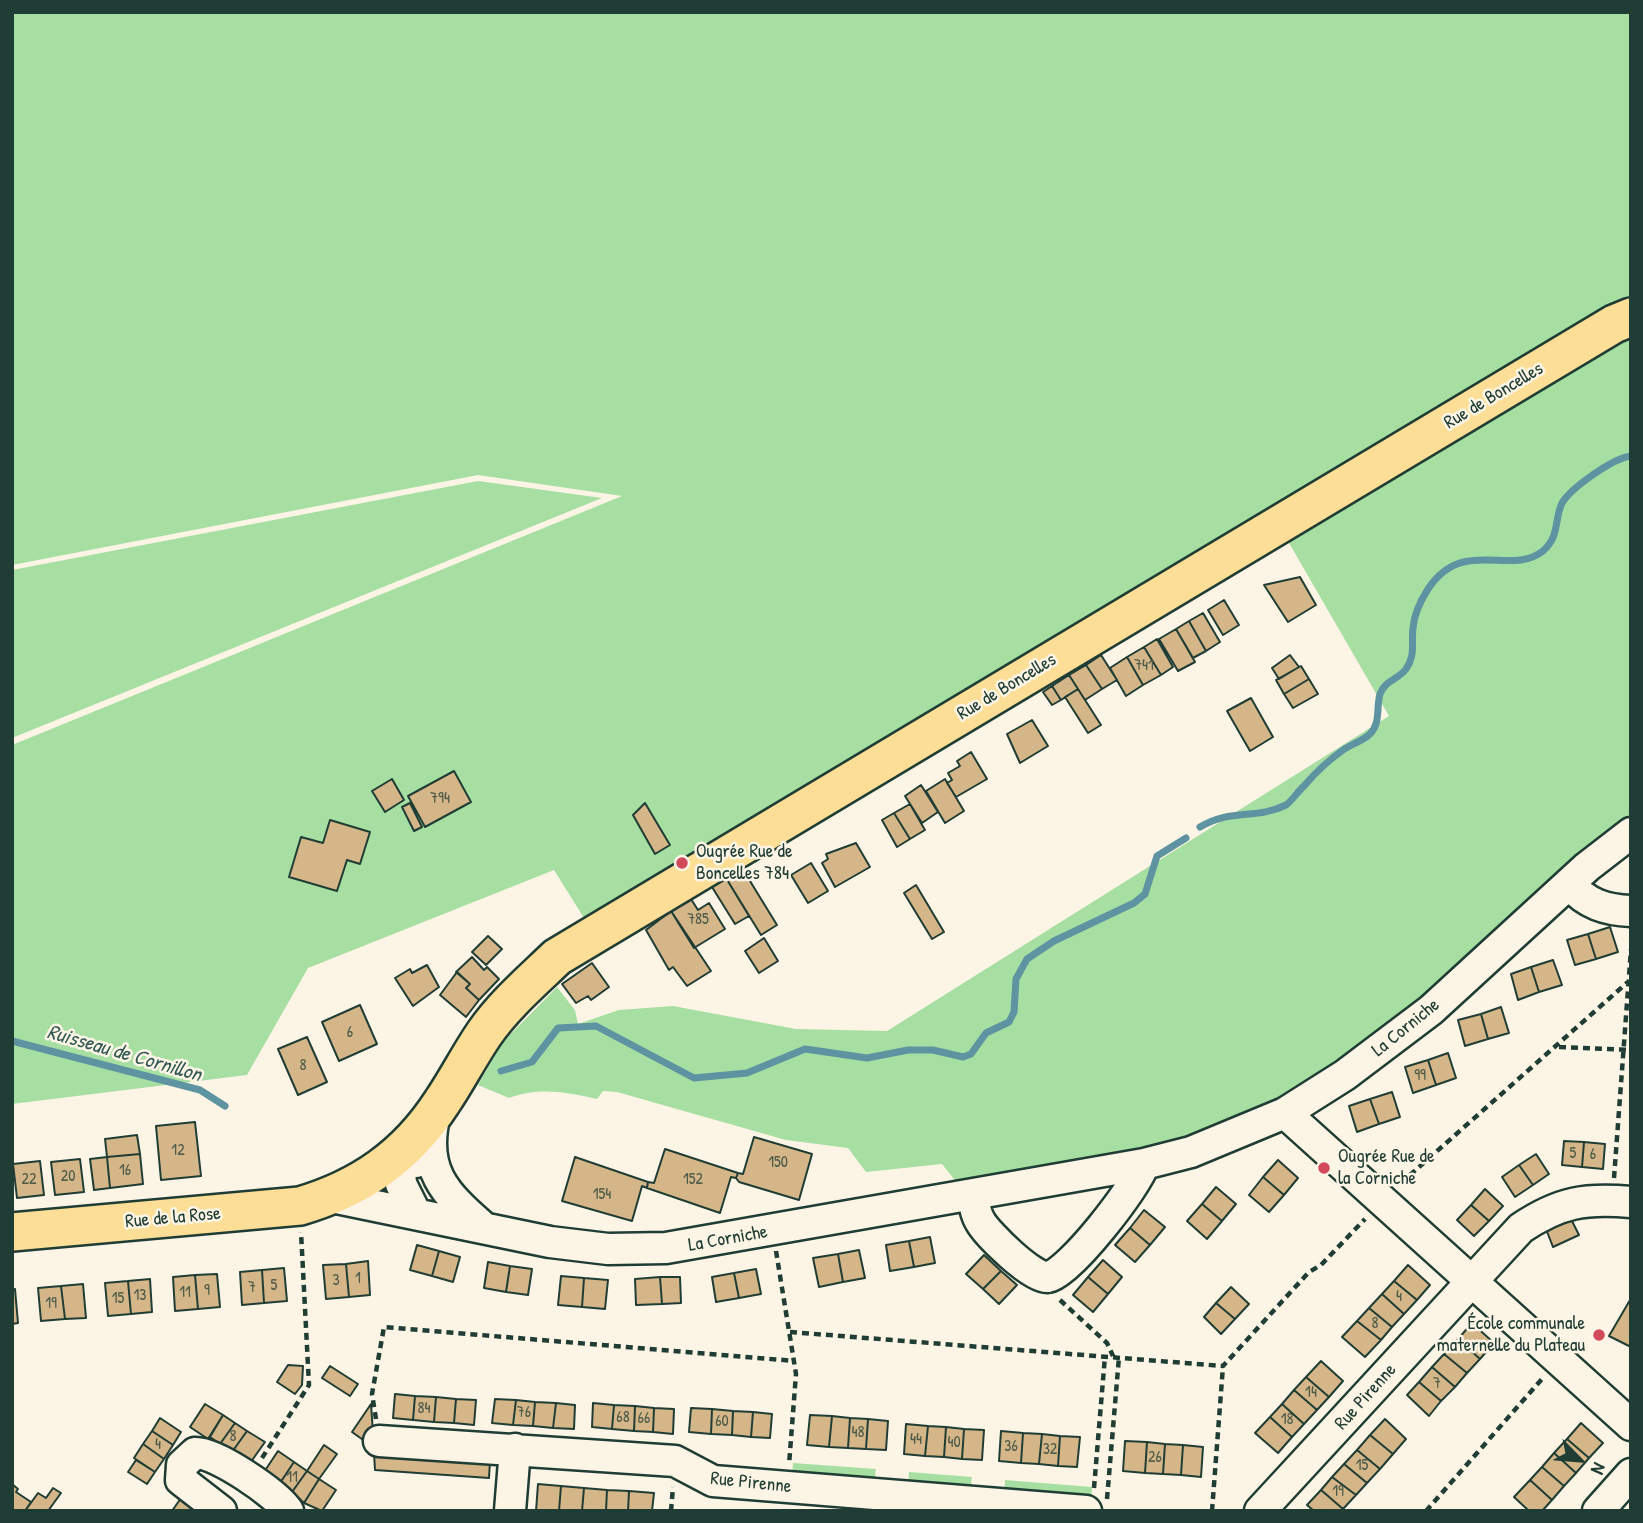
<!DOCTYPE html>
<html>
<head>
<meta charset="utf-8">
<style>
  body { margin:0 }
  #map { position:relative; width:1643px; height:1523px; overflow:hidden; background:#fcf5e5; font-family:"Patrick Hand",sans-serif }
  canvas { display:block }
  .frame { position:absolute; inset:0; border:14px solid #1f3d34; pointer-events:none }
  .north { position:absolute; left:1545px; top:1425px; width:70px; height:70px; -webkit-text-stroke:5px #fcf5e5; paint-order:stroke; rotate:115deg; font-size:19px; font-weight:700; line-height:28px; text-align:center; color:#1f3d34 }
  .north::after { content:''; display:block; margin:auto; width:24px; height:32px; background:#1f3d34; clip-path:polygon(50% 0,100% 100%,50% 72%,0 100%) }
</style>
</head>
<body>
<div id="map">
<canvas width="1643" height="1523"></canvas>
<div class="frame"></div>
<div class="north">N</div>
</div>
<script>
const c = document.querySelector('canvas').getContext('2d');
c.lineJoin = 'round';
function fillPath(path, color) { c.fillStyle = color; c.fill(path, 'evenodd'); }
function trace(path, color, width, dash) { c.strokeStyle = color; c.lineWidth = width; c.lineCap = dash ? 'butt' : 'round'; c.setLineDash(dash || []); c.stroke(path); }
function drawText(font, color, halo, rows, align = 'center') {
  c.font = font + ' "Patrick Hand",sans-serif'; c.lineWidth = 5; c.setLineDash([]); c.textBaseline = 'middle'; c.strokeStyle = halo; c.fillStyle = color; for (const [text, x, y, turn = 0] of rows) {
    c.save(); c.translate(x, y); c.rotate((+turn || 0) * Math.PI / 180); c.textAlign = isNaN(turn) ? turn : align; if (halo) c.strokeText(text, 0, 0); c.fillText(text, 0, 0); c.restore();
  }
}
fillPath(new Path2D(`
  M12 12H1631V303L1585 325 1153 576 589 926 554 870 308 968 247 1075 12 1104V745L622 496 478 475 12 565Z
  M1631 329V818L1617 827C1522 912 1430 1007 1321 1076 1279 1103 1229 1124 1181 1139 1110 1162 1032 1170 958 1184L942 1164 866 1172 848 1148 786 1140 617 1092 603 1091 597 1099C565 1092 540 1087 509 1098L478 1085 501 1044 557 987 575 1010 578 1024 619 1010 673 1006 796 1029 887 1031 1389 716 1285 536Z
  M478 481 602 498 12 738V570Z
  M793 1463 876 1469 874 1486 792 1479Z
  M909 1472 972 1477 970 1493 908 1488Z
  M1005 1480 1092 1487 1091 1503 1004 1496Z`), '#a7dea2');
trace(new Path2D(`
  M1200 827C1231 808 1256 820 1286 805 1292 801 1298 791 1304 786 1315 773 1329 760 1343 750 1351 744 1363 741 1370 734 1381 723 1376 707 1380 694 1386 679 1398 680 1406 669 1416 654 1411 644 1413 628 1414 615 1421 600 1428 589 1463 536 1510 577 1543 551 1560 536 1554 520 1562 503 1571 488 1613 458 1631 456
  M12 1041 200 1090 225 1106
  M501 1071 532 1062 558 1028 596 1026 694 1078 747 1073 805 1049 867 1058 908 1050H933L963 1057 971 1054 986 1033 1009 1022 1014 1012 1016 979 1027 959 1054 941 1134 903 1145 894 1157 856 1186 838`), '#5e93a1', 7);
const building = new Path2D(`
  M1300 577 1316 605 1288 622 1264 585Z
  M1224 600 1239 625 1223 635 1208 610Z
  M1203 613 1220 642 1206 651 1189 621Z
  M1189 621 1206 651 1193 658 1176 629Z
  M1176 629 1195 662 1178 671 1159 639Z
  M1157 639 1173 667 1161 675 1144 647Z
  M1144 647 1161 675 1143 685 1127 657Z
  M1101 655 1117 680 1102 689 1086 665Z
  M1290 655 1299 667 1279 679 1272 668Z
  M1127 657 1143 685 1126 696 1110 668Z
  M1086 665 1102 689 1085 700 1069 675Z
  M1301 666 1309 679 1284 694 1276 680Z
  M1069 675 1078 689 1061 700 1052 686Z
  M1309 679 1318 694 1293 708 1284 694Z
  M1052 686 1061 700 1052 705 1043 692Z
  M1078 689 1101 725 1088 733 1065 697Z
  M1251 698 1273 737 1250 751 1227 711Z
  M1032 720 1048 746 1020 763 1007 734Z
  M971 752 987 779 956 797 947 783 952 780 948 773 960 766 957 761Z
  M454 771 471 802 425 827 408 796Z
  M392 779 404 800 385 812 372 791Z
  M945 779 964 811 945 823 926 791Z
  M921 785 938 812 922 823 905 796Z
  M410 803 422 827 414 831 402 807Z
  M645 803 670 845 655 854 633 815Z
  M910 804 925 830 910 839 894 813Z
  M894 813 910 839 897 847 882 820Z
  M330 820 370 832 360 864 347 860 337 891 289 877 301 837 323 843Z
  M856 843 870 867 835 887 822 863 828 859 826 854Z
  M811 863 828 891 808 903 791 875Z
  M742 868 777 925 761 935 726 878Z
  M726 878 749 916 735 924 712 887Z
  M916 885 944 932 932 939 904 893Z
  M691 899 698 910 709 903 725 929 694 948 671 911Z
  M671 911 711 971 687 986 673 967 669 970 646 930Z
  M1610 927 1618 952 1596 959 1588 934Z
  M1588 934 1596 959 1575 965 1567 940Z
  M488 936 502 949 486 965 472 952Z
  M764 938 778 961 759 973 745 951Z
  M472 957 484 970 487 967 499 979 479 1000 466 988 470 984 456 972Z
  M1553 960 1562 985 1539 992 1531 967Z
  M592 963 609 987 591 1000 588 996 576 1003 562 984Z
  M427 965 439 987 413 1006 395 978 410 969 412 973Z
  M1531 967 1539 992 1518 1000 1511 974Z
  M457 972 470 984 466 988 479 1000 466 1017 440 995Z
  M360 1005 377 1044 339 1061 322 1022Z
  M1501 1007 1509 1033 1488 1039 1481 1014Z
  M1481 1014 1488 1039 1465 1046 1458 1020Z
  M307 1037 327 1082 298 1095 278 1049Z
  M1448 1053 1456 1078 1436 1085 1428 1060Z
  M1428 1060 1436 1085 1413 1093 1405 1067Z
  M1392 1092 1400 1117 1379 1124 1370 1099Z
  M1370 1099 1379 1124 1357 1132 1349 1106Z
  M195 1122 201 1176 161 1180 156 1126Z
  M137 1135 140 1154 107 1157 105 1139Z
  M754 1137 812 1154 799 1200 739 1182 736 1178 738 1173 743 1174Z
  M1564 1141 1584 1142 1582 1167 1562 1165Z
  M1584 1142 1605 1144 1603 1169 1582 1167Z
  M665 1149 738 1173 736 1178 731 1177 720 1213 647 1188 648 1182 654 1183Z
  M140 1154 143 1184 110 1188 107 1157Z
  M1536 1154 1549 1174 1533 1185 1519 1165Z
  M107 1157 110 1188 94 1190 90 1159Z
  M575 1157 648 1182 647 1188 642 1186 632 1221 562 1201Z
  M80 1159 84 1192 55 1195 51 1162Z
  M1278 1160 1298 1178 1284 1195 1263 1177Z
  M40 1161 44 1195 17 1198 13 1164Z
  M1519 1165 1533 1185 1515 1197 1502 1177Z
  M1263 1177 1284 1195 1269 1212 1249 1195Z
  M1216 1187 1236 1204 1222 1221 1202 1204Z
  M1485 1189 1503 1206 1489 1221 1471 1205Z
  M1202 1204 1222 1221 1207 1239 1187 1221Z
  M1471 1205 1489 1221 1474 1236 1457 1220Z
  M1144 1210 1165 1227 1150 1245 1130 1228Z
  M1571 1219 1579 1235 1553 1247 1546 1229Z
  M1130 1228 1150 1245 1135 1262 1115 1245Z
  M930 1237 935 1263 914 1267 909 1241Z
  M909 1241 914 1267 890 1271 886 1245Z
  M417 1245 439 1251 432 1276 410 1270Z
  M859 1250 865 1278 843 1282 838 1254Z
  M439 1251 460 1257 453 1282 432 1276Z
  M838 1254 843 1282 819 1287 813 1258Z
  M984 1255 1001 1271 983 1289 966 1274Z
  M1103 1260 1122 1277 1108 1294 1088 1277Z
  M368 1261 370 1295 349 1297 346 1264Z
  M488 1262 510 1266 506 1292 484 1288Z
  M346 1264 349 1297 326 1299 323 1265Z
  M1408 1265 1430 1285 1417 1300 1394 1281Z
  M510 1266 532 1269 528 1295 506 1292Z
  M284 1268 287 1301 264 1303 262 1270Z
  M756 1269 761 1294 739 1298 734 1273Z
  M262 1270 264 1303 242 1305 240 1272Z
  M1001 1271 1017 1285 999 1304 983 1289Z
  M734 1273 739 1298 716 1302 712 1277Z
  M217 1274 220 1307 198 1309 195 1275Z
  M195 1275 198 1309 175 1311 173 1277Z
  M561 1276 584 1278 582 1307 558 1305Z
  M660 1277 662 1304 636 1305 635 1279Z
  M660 1277H680L681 1303 662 1304Z
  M1088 1277 1108 1294 1093 1312 1073 1295Z
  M584 1278 608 1280 605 1309 582 1307Z
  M150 1279 152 1312 131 1314 128 1281Z
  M128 1281 131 1314 108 1316 105 1283Z
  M1394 1281 1417 1300 1404 1314 1382 1294Z
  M83 1284 86 1318 65 1319 61 1286Z
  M61 1286 65 1319 41 1321 38 1288Z
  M1231 1287 1249 1304 1235 1319 1216 1303Z
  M15 1289 18 1323 12 1324V1290Z
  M1382 1294 1404 1314 1392 1327 1369 1308Z
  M1630 1300H1631V1347L1609 1336Z
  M1216 1303 1235 1319 1221 1334 1204 1317Z
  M1369 1308 1392 1327 1381 1340 1357 1321Z
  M1357 1321 1381 1340 1365 1357 1342 1337Z
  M1472 1323 1494 1343 1480 1359 1458 1339Z
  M1458 1339 1480 1359 1467 1373 1444 1354Z
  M1444 1354 1467 1373 1455 1387 1432 1367Z
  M1321 1361 1343 1381 1329 1397 1306 1377Z
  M288 1365 303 1366 302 1385 295 1394 277 1382Z
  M330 1366 358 1384 350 1396 322 1378Z
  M1432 1367 1455 1387 1441 1401 1419 1382Z
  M1306 1377 1329 1397 1317 1410 1294 1390Z
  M1419 1382 1441 1401 1429 1416 1407 1395Z
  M1294 1390 1317 1410 1304 1424 1282 1404Z
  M395 1394 415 1396 413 1420 393 1418Z
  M415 1396 436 1397 434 1422 413 1420Z
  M436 1397 456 1399 454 1423 434 1422Z
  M456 1399 476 1400 474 1425 454 1423Z
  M495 1399 516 1400 513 1425 492 1423Z
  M516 1400 535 1402 533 1426 513 1425Z
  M535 1402 556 1403 553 1428 533 1426Z
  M556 1403 575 1405 574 1429 553 1428Z
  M593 1403 614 1405 612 1429 592 1427Z
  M205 1404 223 1415 208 1439 190 1427Z
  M371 1404 373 1432 366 1442 352 1432Z
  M1282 1404 1304 1424 1292 1437 1270 1417Z
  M614 1405 635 1406 634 1431 612 1429Z
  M635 1406 654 1408 653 1432 634 1431Z
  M654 1408 674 1409 673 1434 653 1432Z
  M691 1408 712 1409 711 1434 689 1432Z
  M712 1409 733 1411 732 1435 711 1434Z
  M733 1411 753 1412 751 1437 732 1435Z
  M753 1412 772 1414 770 1438 751 1437Z
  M223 1415 235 1423 220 1444 210 1437Z
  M810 1415 832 1416 829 1447 807 1445Z
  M832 1416 850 1418 848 1448 829 1447Z
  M1270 1417 1292 1437 1278 1453 1255 1433Z
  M160 1418 181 1432 173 1445 152 1431Z
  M850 1418 868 1419 866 1449 848 1448Z
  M868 1419 888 1421 886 1450 866 1449Z
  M1385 1419 1406 1439 1393 1454 1370 1435Z
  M235 1423 247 1431 232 1452 220 1444Z
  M1581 1423 1603 1443 1589 1458 1567 1439Z
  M906 1424 928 1426 925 1456 904 1454Z
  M928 1426 946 1427 944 1457 925 1456Z
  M946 1427 964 1429 962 1459 944 1457Z
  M964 1429 984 1430 982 1460 962 1459Z
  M152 1431 173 1445 164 1459 143 1444Z
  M247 1431 265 1442 248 1466 232 1452Z
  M1001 1431 1023 1433 1021 1463 999 1461Z
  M1023 1433 1042 1434 1039 1464 1021 1463Z
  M1042 1434 1060 1436 1058 1466 1039 1464Z
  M1370 1435 1393 1454 1380 1469 1357 1450Z
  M1060 1436 1080 1437 1077 1467 1058 1466Z
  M1567 1439 1589 1458 1576 1473 1554 1453Z
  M1125 1441 1147 1442 1145 1473 1123 1471Z
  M1147 1442 1165 1444 1163 1474 1145 1473Z
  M143 1444 164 1459 155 1472 134 1458Z
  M1165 1444 1183 1445 1181 1475 1163 1474Z
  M324 1445 337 1454 319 1479 307 1471Z
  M1183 1445 1203 1447 1201 1477 1181 1475Z
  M1357 1450 1380 1469 1367 1483 1344 1464Z
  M278 1451 294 1462 278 1486 262 1475Z
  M374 1453 490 1461 489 1478 375 1470Z
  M1554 1453 1576 1473 1564 1486 1542 1467Z
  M136 1460 155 1472 147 1484 128 1472Z
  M294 1462 307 1471 292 1492 278 1486Z
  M1344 1464 1367 1483 1356 1495 1332 1477Z
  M1542 1467 1564 1486 1552 1500 1530 1480Z
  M307 1471 319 1479 304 1503 292 1492Z
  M1332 1477 1356 1495 1343 1509 1321 1490Z
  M319 1479 336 1490 322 1511 304 1503Z
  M1530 1480 1552 1500 1542 1511H1529L1514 1497Z
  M12 1484 18 1489 16 1492 31 1502 25 1511H12Z
  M538 1484 561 1486 559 1511H536Z
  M561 1486 584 1488 582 1511H559Z
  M53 1488 61 1493 48 1511H25L38 1493 46 1498Z
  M584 1488 607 1490 606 1511H582Z
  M607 1490 629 1491 628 1511H606Z
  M1321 1490 1343 1509 1342 1511H1314L1307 1505Z
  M629 1491 654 1493 652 1511H628Z
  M181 1498 200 1511H172Z`);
fillPath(building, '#d5b688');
trace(building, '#1f3d34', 2);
const minor = new Path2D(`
  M1569 884C1587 904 1605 910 1631 911
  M1285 1113 1631 1425
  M435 1114C421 1169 444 1193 482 1226
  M973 1195C974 1203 975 1213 980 1221 987 1234 1034 1280 1048 1277 1069 1274 1137 1186 1144 1164
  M332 1197 550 1242 608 1249 666 1248 1144 1164 1191 1152 1285 1113 1345 1075 1431 1010 1587 867 1631 833
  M416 1214 401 1184 399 1155 416 1162
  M379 1441 675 1461 713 1481 1086 1511
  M221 1511 181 1480 182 1465 195 1453C214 1451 277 1494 288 1511
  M510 1511 515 1449
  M1260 1511 1521 1228C1560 1202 1585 1198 1631 1202
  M1598 1511 1631 1474`);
const major = new Path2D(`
  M12 1232 300 1206C361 1188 407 1156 442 1102 457 1080 469 1056 484 1034 504 1005 532 981 557 957L1614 324 1631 317`);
trace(minor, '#1f3d34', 35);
trace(major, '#1f3d34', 42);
trace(new Path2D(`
  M1559 1047 1631 1050
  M1614 1178 1631 949
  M1401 1183 1629 981
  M776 1251 796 1374 789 1465
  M1060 1300 1107 1343 1113 1356
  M790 1332 1223 1366 1309 1272 1321 1265 1365 1219
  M376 1419 372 1394 384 1327 795 1361
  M262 1458 309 1385 301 1232
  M1094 1488 1105 1356
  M1107 1499 1119 1357
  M671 1511 673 1487
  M1212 1511 1223 1366
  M1426 1511 1542 1379`), '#1f3d34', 4.5, [7, 5]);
trace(minor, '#fcf5e5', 30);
trace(major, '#fdde96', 37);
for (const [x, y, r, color] of [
  [682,863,7,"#d1495b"],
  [1324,1168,7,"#d1495b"],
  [1599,1335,7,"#d1495b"]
]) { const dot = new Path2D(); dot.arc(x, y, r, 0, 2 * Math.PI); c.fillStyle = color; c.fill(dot); trace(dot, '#fcf5e5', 2.5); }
drawText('16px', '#4c5b49', null, [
  ["741",1144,666],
  ["794",440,799],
  ["785",698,920],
  ["6",350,1033],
  ["8",303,1066],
  ["99",1420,1076],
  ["12",178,1151],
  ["5",1573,1154],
  ["6",1593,1155],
  ["150",778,1163],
  ["16",125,1171],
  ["20",68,1177],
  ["22",29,1180],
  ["152",693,1180],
  ["154",602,1195],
  ["1",358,1279],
  ["3",336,1281],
  ["5",274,1286],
  ["7",252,1288],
  ["9",207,1291],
  ["11",185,1293],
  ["13",140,1296],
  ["4",1399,1297],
  ["15",118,1299],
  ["19",51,1304],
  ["8",1375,1324],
  ["7",1437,1384],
  ["14",1311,1393],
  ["84",424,1409],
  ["76",524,1413],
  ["68",623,1418],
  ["66",644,1419],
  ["18",1287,1420],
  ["60",722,1422],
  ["48",858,1433],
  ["8",233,1437],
  ["44",916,1440],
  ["40",954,1443],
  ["4",158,1445],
  ["36",1011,1447],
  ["32",1050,1450],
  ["26",1155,1458],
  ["15",1362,1466],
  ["11",292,1478],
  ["19",1338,1492]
]);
drawText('19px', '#1f3d34', '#fcf5e5', [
  ["Rue de Boncelles",1494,396,-31],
  ["Rue de Boncelles",1007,687,-31],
  ["La Corniche",1406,1028,-39],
  ["Rue de la Rose",173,1218,-5],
  ["La Corniche",728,1239,-10],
  ["Rue Pirenne",1366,1397,-48],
  ["Rue Pirenne",751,1483,6]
]);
drawText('19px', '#1f3d34', '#fcf5e5', [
  ["Ougrée Rue de",696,852],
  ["Boncelles 784",696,874],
  ["Ougrée Rue de",1338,1157],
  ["la Corniche",1338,1179],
  ["École communale",1585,1324,"right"],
  ["maternelle du Plateau",1585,1346,"right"]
], 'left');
drawText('italic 21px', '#345a58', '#fcf5e5', [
  ["Ruisseau de Cornillon",124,1054,16]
]);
</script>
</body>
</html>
